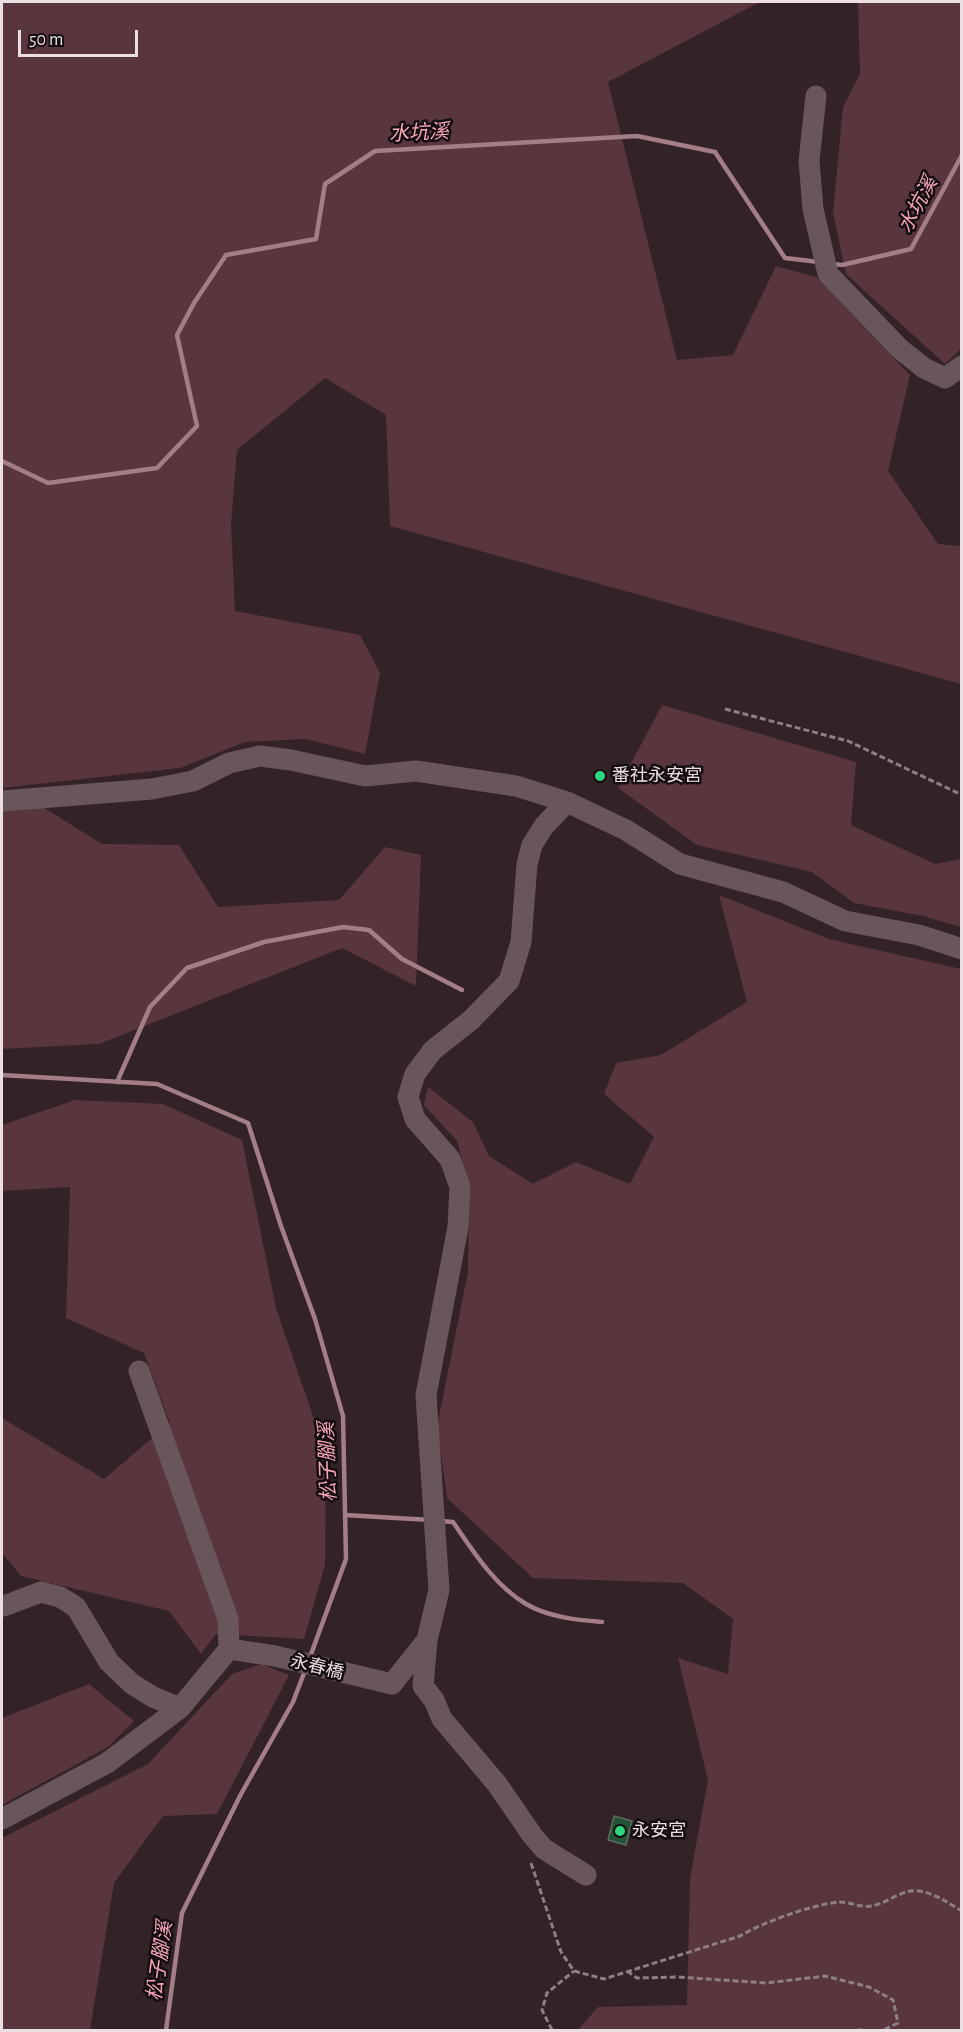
<!DOCTYPE html>
<html>
<head>
<meta charset="utf-8">
<style>
  body { margin:0 }
  #map { position:relative; width:963px; height:2032px; overflow:hidden; background:#332226; font-family:"Alegreya Sans",sans-serif }
  canvas { display:block }
  .frame { position:absolute; inset:0; border:3px solid #ebdfe2; pointer-events:none }
  .scale { position:absolute; left:18px; top:30px; width:120px; height:27px; box-sizing:border-box; border:3px solid #ebdfe2; border-top:0; padding-left:8px; font-size:18px; line-height:21px; white-space:nowrap; color:#ebdfe2; -webkit-text-stroke:4px #150e10; paint-order:stroke }
</style>
</head>
<body>
<div id="map">
<canvas width="963" height="2032"></canvas>
<div class="frame"></div>
<div class="scale">50 m</div>
</div>
<script>
const c = document.querySelector('canvas').getContext('2d');
c.lineJoin = 'round';
function fillPath(path, color) { c.fillStyle = color; c.fill(path, 'evenodd'); }
function trace(path, color, width, dash) { c.strokeStyle = color; c.lineWidth = width; c.lineCap = dash ? 'butt' : 'round'; c.setLineDash(dash || []); c.stroke(path); }
function drawText(font, color, halo, rows, align = 'center') {
  c.font = font + ' "Alegreya Sans","Noto Sans TC",sans-serif'; c.lineWidth = 5; c.setLineDash([]); c.textBaseline = 'middle'; c.strokeStyle = halo; c.fillStyle = color; for (const [text, x, y, turn = 0] of rows) {
    c.save(); c.translate(x, y); c.rotate((+turn || 0) * Math.PI / 180); c.textAlign = isNaN(turn) ? turn : align; if (halo) c.strokeText(text, 0, 0); c.fillText(text, 0, 0); c.restore();
  }
}
fillPath(new Path2D(`
  M2 2H769L756 4 608 82 677 360 733 355 776 266 816 277 910 375 888 471 938 544 961 546V684L390 526 386 415 325 378 237 450 231 524 235 611 360 635 380 673 365 754 306 739 245 742 180 768 2 788Z
  M858 2H961L962 348 945 364 846 274 833 213 843 107 860 74Z
  M662 705 856 762 851 825 935 864 961 859V927L923 916 854 903 812 872 697 845 618 788Z
  M43 807 102 844 179 845 218 907 339 900 385 847 421 855 416 986 342 948 99 1044 2 1049V808Z
  M719 895 829 939 961 969V2030H578L598 2007 687 2005 690 1878 708 1780 678 1658 728 1674 733 1619 683 1583 533 1578 447 1498 437 1427 468 1272 469 1189 457 1141 424 1105 428 1087 473 1122 489 1156 533 1184 576 1162 630 1184 654 1137 604 1094 616 1063 661 1055 747 1002Z
  M75 1100 163 1104 242 1140 276 1308 326 1454 325 1565 304 1639 216 1634 201 1654 169 1611 21 1576 2 1553V1418L104 1479 170 1423 144 1353 66 1318 70 1187 3 1191 2 1189V1125Z
  M261 1664 289 1675 217 1814 163 1816 114 1883 90 2030H2V1838L148 1764 232 1674Z
  M89 1684 134 1721 108 1747 2 1805V1718Z`), '#59363e');
trace(new Path2D(`
  M833 264 842 265 911 249 962 155
  M2 461 48 483 157 468 197 426 177 335 194 303 226 255 316 239 325 184 375 151 637 136 715 152 785 258 819 262
  M2 1075 157 1084 248 1123 281 1226 315 1319 343 1416 346 1559 310 1657
  M117 1082 150 1007 187 968 264 942 343 927 369 930 402 959 462 990
  M345 1515 430 1520
  M441 1521 453 1522C473 1551 494 1585 526 1604 548 1617 577 1620 602 1622
  M166 2030 182 1913 241 1794 293 1702 306 1668`), '#a47e87', 4.5);
const building = new Path2D(`
  M614 1816 632 1821 626 1845 608 1840Z`);
fillPath(building, '#245237');
trace(building, '#5c6c61', 1.5);
trace(new Path2D(`
  M725 709 848 741 962 795
  M531 1863 561 1952 574 1971 604 1979 740 1936C763 1922 814 1904 840 1902 851 1902 861 1908 872 1906 888 1903 903 1888 920 1891 936 1894 948 1903 962 1911
  M627 1971 637 1978 678 1977 766 1983 825 1976 869 1987 893 2000 898 2023 883 2030
  M552 2030 542 2010 547 1993 574 1971
  M857 2030H864`), '#8e7f83', 3, [6, 3]);
trace(new Path2D(`
  M816 96 809 161 813 209 828 274 900 349 924 368 945 378 962 366
  M2 801 152 789 193 781 229 763 260 756 291 760 365 776 416 771 516 786 567 802 626 830 680 864 783 892 845 921 919 935 962 949
  M567 802 544 826 532 845 527 864 521 942 509 981 471 1020 433 1050 415 1074 408 1097 415 1119 450 1159 460 1187 458 1227 426 1395 439 1590 427 1640 423 1686 434 1700 442 1719 497 1784 532 1835 544 1849 586 1875
  M4 1606 41 1592 60 1597 76 1607 109 1662 132 1684 153 1697 180 1708
  M229 1649 275 1656 392 1684 427 1640
  M2 1819 107 1763 180 1708 229 1649 228 1619 139 1371`), '#69565a', 21);
for (const [x, y, r, color] of [
  [600,776,6,"#2ed883"],
  [620,1831,6,"#2ed883"]
]) { const dot = new Path2D(); dot.arc(x, y, r, 0, 2 * Math.PI); c.fillStyle = color; c.fill(dot); trace(dot, '#150e10', 2); }
drawText('18px', '#ebdfe2', '#150e10', [
  ["番社永安宮",612,776],
  ["永安宮",632,1831]
], 'left');
drawText('18px', '#ebdfe2', '#150e10', [
  ["永春橋",317,1667,14]
]);
drawText('italic 20px', '#f8a7b9', '#150e10', [
  ["水坑溪",419,133,-3],
  ["水坑溪",918,205,-62],
  ["松子腳溪",328,1462,-92],
  ["松子腳溪",160,1961,-82]
]);
</script>
</body>
</html>
